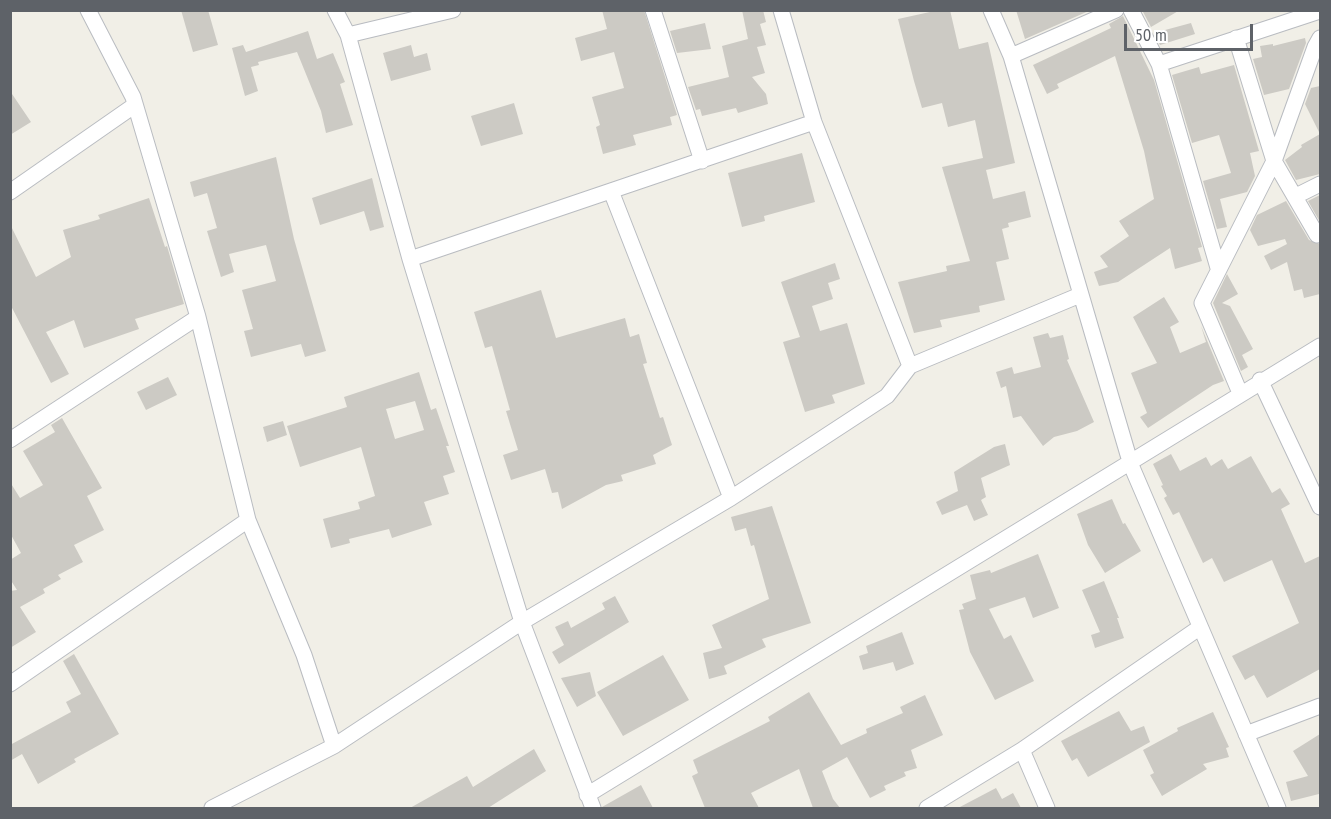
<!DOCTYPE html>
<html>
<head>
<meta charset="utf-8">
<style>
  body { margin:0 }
  #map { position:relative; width:1331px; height:819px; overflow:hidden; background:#f1efe7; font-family:"PT Sans Narrow",sans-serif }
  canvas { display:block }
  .frame { position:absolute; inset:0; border:12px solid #5e6268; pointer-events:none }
  .scale { position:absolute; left:1124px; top:24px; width:129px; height:27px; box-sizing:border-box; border:3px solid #5e6268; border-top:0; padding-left:8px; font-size:18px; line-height:21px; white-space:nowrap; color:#5e6268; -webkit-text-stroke:4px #fff; paint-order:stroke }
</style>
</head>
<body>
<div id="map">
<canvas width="1331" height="819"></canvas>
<div class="frame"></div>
<div class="scale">50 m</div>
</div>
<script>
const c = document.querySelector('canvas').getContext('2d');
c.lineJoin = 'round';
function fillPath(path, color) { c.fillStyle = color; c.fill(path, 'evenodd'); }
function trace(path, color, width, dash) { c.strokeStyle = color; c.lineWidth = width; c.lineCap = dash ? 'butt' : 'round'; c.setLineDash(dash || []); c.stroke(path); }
fillPath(new Path2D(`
  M181 10H208L218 45 193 52Z
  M602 10H644L677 115 670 117 672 125 633 135 636 145 603 154 596 127 600 125 592 97 624 88 614 52 581 61 575 38 607 29Z
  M742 10H763L766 22 760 24 766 45 757 47 765 73 752 77 766 94 768 104 738 113 736 108 702 116 700 109 696 110 688 87 729 77 722 46 748 39Z
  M939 10H950L959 49 988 42 1015 163 986 170 993 199 1025 191 1031 217 1008 223 1009 227 1002 229 1009 259 996 262 1005 300 979 306 980 312 940 320 942 327 914 333 898 282 947 271 946 266 970 261 942 167 983 158 975 120 948 127 942 103 922 108 914 81 898 19Z
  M1016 10H1091L1025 39Z
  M1142 10H1180L1151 27Z
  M1123 16 1154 80 1202 247 1198 248 1202 261 1175 269 1170 248 1118 282 1099 286 1094 272 1108 267 1100 256 1129 236 1119 221 1154 199 1144 151 1115 56 1057 84 1059 88 1047 94 1033 65 1111 28 1109 24Z
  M705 23 711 49 677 53 670 31Z
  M1191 23 1195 34 1160 45 1154 33Z
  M308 31 317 59 333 53 345 82 340 84 353 125 326 133 321 111 297 52 258 62 259 65 251 67 258 91 245 96 232 48 243 45 246 52Z
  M1305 38 1306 43 1289 89 1264 95 1253 59 1262 57 1260 46 1273 44V46Z
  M411 45 414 57 427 53 431 70 391 81 383 53Z
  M1234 65 1259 151 1250 153 1255 176 1247 192 1220 199 1227 227 1217 229 1203 181 1231 173 1219 135 1192 143 1172 75 1199 67 1201 74Z
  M1320 86V174L1296 180 1285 160 1302 147 1301 145 1320 134 1305 104 1311 88Z
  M10 91 31 122 10 135Z
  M514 103 523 134 481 146 471 116Z
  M802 153 815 202 764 216 765 221 742 227 728 173Z
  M276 157 294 239 326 351 305 357 301 344 251 357 244 331 253 329 242 290 276 281 266 245 229 254 234 272 221 277 207 231 217 228 207 193 194 197 190 182Z
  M372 178 384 227 370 231 364 211 320 225 312 198Z
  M1320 195V222L1308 201Z
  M149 198 165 247 167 246 184 304 135 319 139 329 84 348 74 320 46 332 69 374 51 383 10 304V224L36 277 71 257 63 230 100 219 98 215Z
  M1286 201 1309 240 1320 244V294L1304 298 1302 289 1294 291 1287 262 1271 270 1264 256 1287 244 1285 239 1258 246 1250 230 1257 215Z
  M835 263 840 279 828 283 833 299 812 306 820 331 847 323 865 384 832 395 835 403 805 412 783 342 800 337 781 282Z
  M1227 274 1238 294 1222 303 1230 306 1253 349 1242 355 1248 367 1241 371 1213 303Z
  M541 290 556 338 625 318 630 337 639 334 647 363 643 364 660 418 663 417 672 445 653 455 656 464 621 475 623 481 606 485 562 509 558 492 552 493 545 469 511 480 503 455 518 450 506 411 510 410 492 346 485 348 474 312Z
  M1164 297 1179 322 1170 327 1180 353 1206 342 1201 326 1224 381 1213 385 1148 428 1140 417 1147 413 1131 373 1157 363 1133 317Z
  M1048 333 1050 338 1063 335 1069 359 1067 360 1094 422 1077 431 1054 437 1043 446 1021 416 1013 418 1006 386 1001 388 996 372 1012 367 1014 374 1041 367 1033 337Z
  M419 372 431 410 436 408 449 446H446L455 472 443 476 449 494 424 502 432 525 392 538 389 529 349 539 350 543 331 548 323 519 360 509 358 502 375 496 361 447 300 467 287 426 347 407 344 397ZM415 401 424 430 395 439 386 409Z
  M168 377 177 395 146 410 137 392Z
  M62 418 102 488 87 496 104 530 74 545 83 562 58 575 61 579 43 589 45 593 20 607 36 632 10 648V591L17 590 10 579V560L21 553 10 533V482L20 498 43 485 23 451 55 432 51 425Z
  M283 421 287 435 267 442 263 427Z
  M1005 444 1010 465 981 478 986 497 981 500 988 515 974 521 967 505 942 515 936 502 958 491 954 472 994 447Z
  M1171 454 1180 471 1206 457 1211 466 1222 459 1228 469 1251 456 1272 493 1280 488 1290 504 1281 509 1305 563 1320 556V669L1267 698 1254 675 1245 680 1232 656 1299 623 1272 560 1224 582 1212 558 1203 563 1179 512 1173 515 1164 498 1167 496 1161 486 1163 485 1153 464Z
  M1112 499 1123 524 1125 523 1141 551 1105 573 1088 545 1077 514Z
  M772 506 811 623 762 639 766 647 724 666 727 674 709 679 703 653 722 648 712 625 769 599 754 545 751 546 746 528 735 531 731 517Z
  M1038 554 1059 608 1033 618 1025 597 989 609 1004 639 1011 635 1034 681 995 700 970 652 959 610 964 609 962 604 976 599 970 575 990 570 991 573Z
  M1104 581 1119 618H1117L1124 638 1095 648 1091 635 1100 632 1082 590Z
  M615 596 629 622 559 664 552 652 564 645 555 627 568 621 571 628 605 609 602 603Z
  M902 632 914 664 896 671 893 662 863 670 859 656 868 653 866 646Z
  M74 654 119 734 74 759 76 762 38 784 22 754 10 761V745L71 712 66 702 81 694 63 661Z
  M663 655 689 700 623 736 597 692Z
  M590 672 596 696 577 707 561 678Z
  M809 692 841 745 867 733 866 729 903 713 900 707 925 695 943 735 911 750 917 768 904 772 906 776 884 786 886 790 870 798 847 757 822 771 833 799 840 808H813L799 769 751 793 759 808H705L692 776 698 773 693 760 770 721 768 717Z
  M1119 711 1131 731 1144 726 1150 742 1088 777 1077 758 1072 761 1061 741Z
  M1213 712 1229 747 1226 748 1229 757 1203 764 1207 769 1162 796 1150 775 1154 773 1143 750 1178 731 1177 728Z
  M1320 734V796L1319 794 1291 801 1286 782 1308 776 1293 751Z
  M534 749 546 771 488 808H410L467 776 473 787Z
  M641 785 653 808H603L602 807Z
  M996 788 1002 799 1013 793 1021 808H958Z`), '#cccac4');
const minor = new Path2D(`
  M335 10 348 35 410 259 522 622 593 808
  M653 10 702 161
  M781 10 814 122 910 366
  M991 10 1011 56 1131 465 1278 808
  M1131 10 1159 64 1218 268
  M348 35 453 10
  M1236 38 1274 161 1317 235
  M1011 56 1116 10
  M1159 64 1320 11
  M611 191 731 498
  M10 192 135 105
  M1296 196 1320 184
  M410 259 814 122
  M1260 380 1320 507
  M1240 393 1202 303 1274 161 1315 47 1320 38
  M10 440 198 317
  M248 520 304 655 334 746
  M10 684 248 520 198 317 133 97 88 10
  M1246 734 1320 706
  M587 795 1320 346
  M212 808 334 746 522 622 731 498 887 396 910 366 1080 295
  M927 808 1022 750
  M1047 808 1022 750 1199 628`);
trace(minor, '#b9bcc1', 17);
trace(minor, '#fff', 15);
</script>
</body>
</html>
